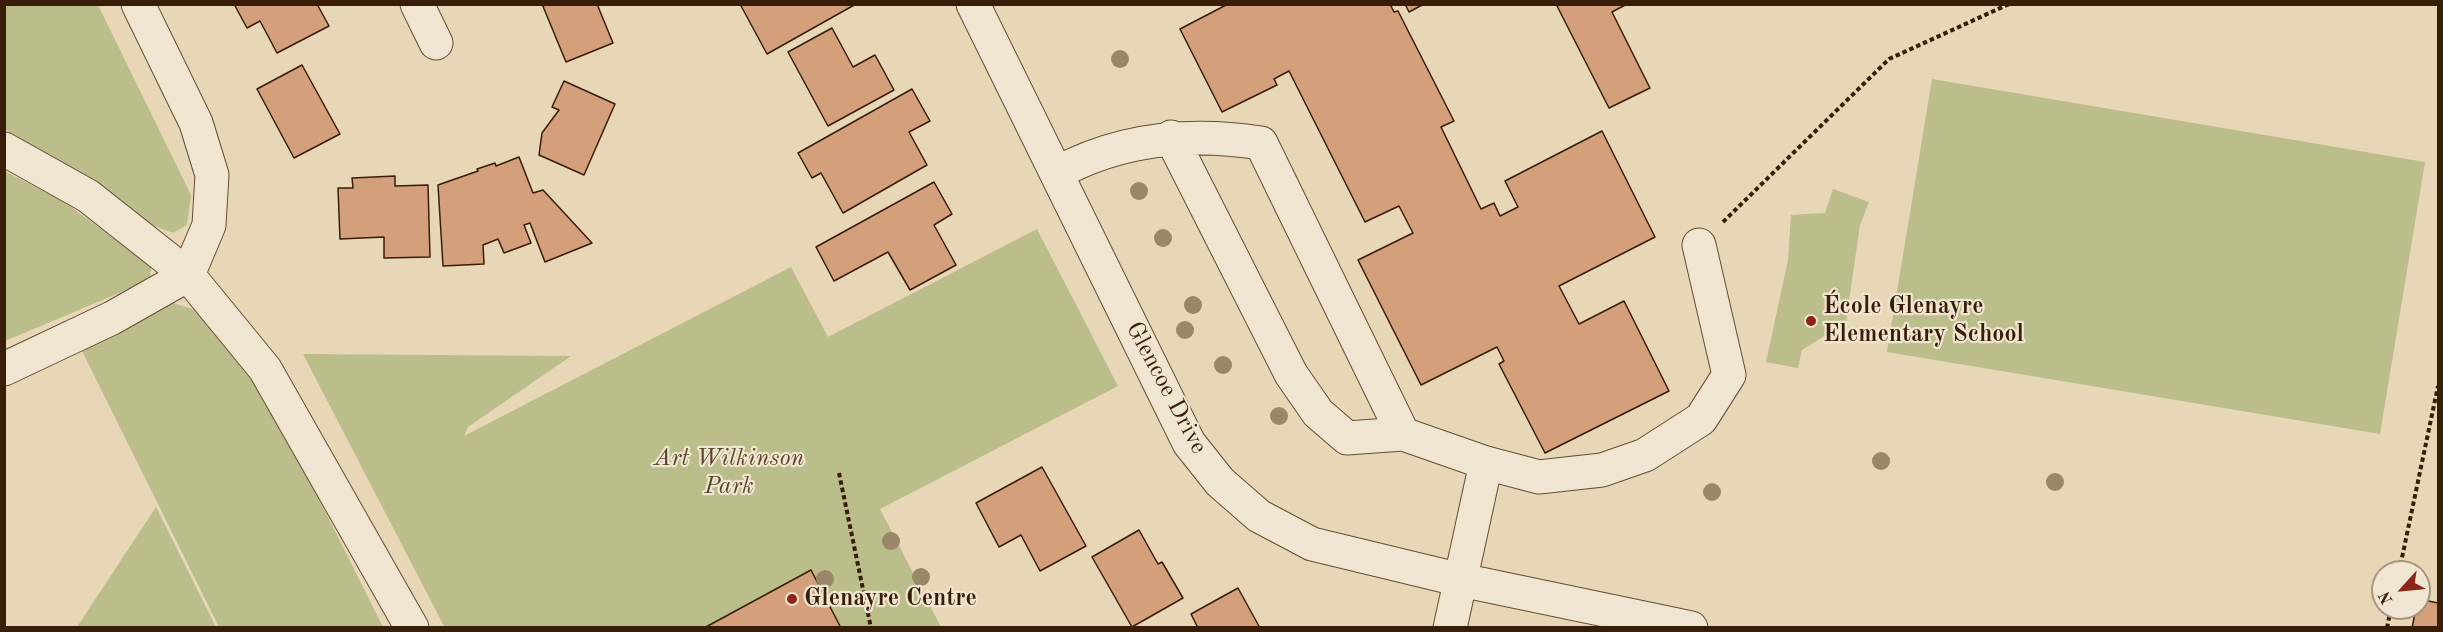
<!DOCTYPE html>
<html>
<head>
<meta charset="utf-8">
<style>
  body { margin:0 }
  #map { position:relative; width:2443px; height:632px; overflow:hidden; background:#e8d7b7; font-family:"Old Standard TT",serif }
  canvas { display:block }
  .frame { position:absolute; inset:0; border:6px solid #381d09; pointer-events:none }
  .north { position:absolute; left:2371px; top:560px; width:60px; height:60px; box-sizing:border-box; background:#f0e5d0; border:2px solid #a69580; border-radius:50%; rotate:243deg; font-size:16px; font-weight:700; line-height:24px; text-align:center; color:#381d09 }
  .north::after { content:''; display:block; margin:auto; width:21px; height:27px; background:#8f2418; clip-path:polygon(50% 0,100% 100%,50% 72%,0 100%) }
</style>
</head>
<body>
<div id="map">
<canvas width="2443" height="632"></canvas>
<div class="frame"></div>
<div class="north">N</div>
</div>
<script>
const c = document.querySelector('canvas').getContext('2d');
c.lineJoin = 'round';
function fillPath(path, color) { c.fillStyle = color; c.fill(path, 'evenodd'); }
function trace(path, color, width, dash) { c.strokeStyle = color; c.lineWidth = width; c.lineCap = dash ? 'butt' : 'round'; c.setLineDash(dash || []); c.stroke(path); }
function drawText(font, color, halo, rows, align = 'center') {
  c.font = font + ' "Old Standard TT",serif'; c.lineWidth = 4.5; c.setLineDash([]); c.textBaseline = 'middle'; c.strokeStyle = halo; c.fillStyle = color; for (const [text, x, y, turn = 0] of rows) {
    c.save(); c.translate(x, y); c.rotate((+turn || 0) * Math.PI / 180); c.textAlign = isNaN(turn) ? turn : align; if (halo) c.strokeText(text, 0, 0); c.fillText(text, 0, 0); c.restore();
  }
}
fillPath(new Path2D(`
  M4 5H98L191 195 187 225 173 233 152 225 5 129Z
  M1932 79 2425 162 2380 434 1887 352Z
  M4 171 63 201 151 266 150 280 5 341Z
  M1833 189 1869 202 1860 225 1846 322 1802 350 1798 368 1766 362 1788 260 1791 215 1825 213Z
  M1037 229 1118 386 880 509 941 627 445 628 303 354 571 356 468 427 464 436 791 267 828 337Z
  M173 303 208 314 259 379 383 627H219L81 349Z
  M156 507 216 627H77Z`), '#bbbd8a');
const building = new Path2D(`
  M234 4H317L329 26 277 53 260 21 247 28Z
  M542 4H597L613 43 566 62Z
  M740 4H856L767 54Z
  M1228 4H1395L1391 6 1394 12 1398 11 1454 121 1441 127 1481 209 1494 203 1500 216 1518 207 1505 181 1602 131 1655 237 1559 286 1579 324 1624 301 1669 391 1545 453 1499 364 1504 361 1497 347 1421 385 1358 260 1413 233 1399 206 1365 222 1289 71 1274 79 1277 85 1222 112 1180 29Z
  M1405 4H1424L1409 12Z
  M1556 4H1627L1612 12 1650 88 1609 108Z
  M832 28 853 67 875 55 894 90 828 126 788 52Z
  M302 65 340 134 294 158 257 89Z
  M564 81 615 104 584 175 539 155 542 133 559 110 552 107Z
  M912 89 930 121 909 132 927 165 843 213 821 173 812 178 798 153Z
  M519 157 533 193 543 190 592 243 545 262 530 223 524 225 531 243 504 253 498 239 483 245 484 264 443 266 438 185 478 171 477 169 495 163 496 166Z
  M395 176V186L428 185 430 257 384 258V237L340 239 338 188H353L352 178Z
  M934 182 952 214 934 225 956 265 910 290 888 252 834 281 816 247Z
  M1042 467 1086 546 1040 571 1021 535 999 547 976 503Z
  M1139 530 1158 564 1162 562 1183 598 1132 627 1092 557Z
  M811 570 841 628H704Z
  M1238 588 1260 628H1198L1191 614Z
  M2419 599 2438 603V628H2412L2416 608H2419Z`);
fillPath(building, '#d3a07b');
trace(building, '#381d09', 1.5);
const minor = new Path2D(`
  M417 4 436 43
  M973 4 1189 443 1220 482 1259 516 1312 544 1461 580 1691 628
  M1171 137 1291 374 1318 413 1347 438 1403 434
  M4 149 88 196 188 275 265 369 412 628
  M1057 173C1121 138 1189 132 1261 143L1403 434 1486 463 1539 477 1602 470 1645 455 1701 419 1729 375 1699 245
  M4 369 112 318 188 275 209 225 212 175 196 123 138 4
  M1450 628 1486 463`);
trace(minor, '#644c34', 35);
trace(new Path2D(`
  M1723 222 1889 59 2009 4
  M839 473 871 628
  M2399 572 2438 386
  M2387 628 2391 608`), '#381d09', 4, [4.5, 3]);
trace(minor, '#f0e5d0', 33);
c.fillStyle = '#998769';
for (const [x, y] of [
  [1120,59],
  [1139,191],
  [1163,238],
  [1193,305],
  [1185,330],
  [1223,365],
  [1279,416],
  [1881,461],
  [2055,482],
  [1712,492],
  [891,541],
  [921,577],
  [825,579]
]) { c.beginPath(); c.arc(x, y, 9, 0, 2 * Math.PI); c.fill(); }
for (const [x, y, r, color] of [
  [1811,321,6,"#8f2418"],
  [792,599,6,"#8f2418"]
]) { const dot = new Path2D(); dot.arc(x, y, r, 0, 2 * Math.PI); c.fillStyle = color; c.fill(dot); trace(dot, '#f0e5d0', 2); }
drawText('bold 24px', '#381d09', '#f0e5d0', [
  ["École Glenayre",1823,307],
  ["Elementary School",1823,335],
  ["Glenayre Centre",804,599]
], 'left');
drawText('24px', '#381d09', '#f0e5d0', [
  ["Glencoe Drive",1166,388,62]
]);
drawText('italic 24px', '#594529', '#f0e5d0', [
  ["Art Wilkinson",729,459],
  ["Park",729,487]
]);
</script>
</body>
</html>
